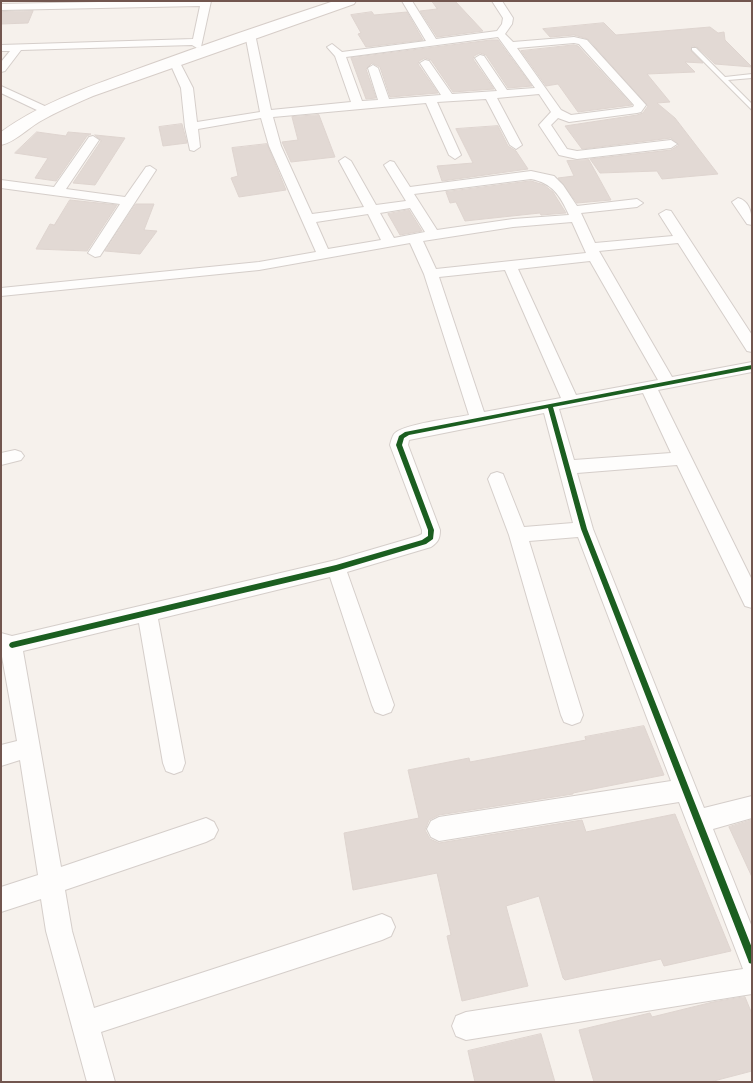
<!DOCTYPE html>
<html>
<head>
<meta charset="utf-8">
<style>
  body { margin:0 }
  #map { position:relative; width:753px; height:1083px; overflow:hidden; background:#f6f1ec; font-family:"Archivo Narrow",sans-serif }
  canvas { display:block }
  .frame { position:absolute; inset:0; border:2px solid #72564f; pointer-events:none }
</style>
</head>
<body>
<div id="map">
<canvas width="753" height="1083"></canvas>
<div class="frame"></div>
</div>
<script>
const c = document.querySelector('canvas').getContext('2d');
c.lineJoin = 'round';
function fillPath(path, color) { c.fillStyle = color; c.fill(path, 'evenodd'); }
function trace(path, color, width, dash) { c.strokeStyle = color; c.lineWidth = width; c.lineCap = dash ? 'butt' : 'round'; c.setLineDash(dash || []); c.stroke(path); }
const building = new Path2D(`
  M432 1H455L483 31 437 37 420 11 437 9Z
  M33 11 28 23 1 24V12Z
  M372 12 374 15 407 12 423 40 366 47 358 34 361 33 351 15Z
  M604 23 616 35 710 27 718 33 724 32 725 40 752 67 715 64 697 47 692 46 691 51 703 63 685 62 695 72 647 74 670 102 657 103 675 118 718 174 662 179 657 171 600 173 590 159 671 150 679 145 671 138 582 149 565 126 637 115 643 113 648 106 588 39 574 35 550 37 543 29Z
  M491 40H498L532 86 508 88 486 55 480 53 474 56 473 59 494 89 453 92 431 60 425 58 419 61 418 64 438 93 390 97 380 67 372 63 366 69 376 98 366 99 351 58Z
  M574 45 578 46 632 105 578 112 558 84 546 86 521 51Z
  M319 115 335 157 291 162 282 142 298 140 292 117Z
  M182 124 187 143 163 146 159 127Z
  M498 126 508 146 516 151 528 169 442 181 437 166 473 163 456 129Z
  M37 132 66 136 68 132 91 134 87 136 56 181 35 178 48 158 15 153Z
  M95 135 125 138 95 185 73 183 101 141Z
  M267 144 286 190 239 197 231 178 238 176 232 148Z
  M589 160 611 200 577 203 558 178 574 176 567 161Z
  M531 181 544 185 553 192 566 213 541 215 540 213 465 221 456 202 450 203 446 192Z
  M70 200 117 205 87 251 36 249 50 224 54 225Z
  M136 204H154L144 230 157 231 140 254 105 251Z
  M409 210 422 231 400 235 388 214Z
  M644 726 664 775 573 793V794L439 815 429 820 425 830 430 839 439 843 582 820 586 832 675 814 731 951 664 966 661 959 565 980 563 978 539 896 506 906 528 986 462 1001 447 936 451 935 437 873 353 890 344 833 419 818 408 770 469 758 470 762 586 740 585 737Z
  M752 820V877L729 827Z
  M745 997 752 1014V1071L710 1082H594L579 1030 650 1013 652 1017 713 1002Z
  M541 1034 555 1082H475L468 1051Z`);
fillPath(building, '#e2d9d4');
trace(building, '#ded4cf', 1);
const lane = new Path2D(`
  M692 48H696L725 77 752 74V78L728 80 752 104V110L692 50Z`);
const street = new Path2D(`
  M148 1H211L201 47 197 48 192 45 21 50 5 71 1 72V62L10 51H1V45L193 39 200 6 1 10V4Z
  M402 1H412L436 39 497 31 502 24 503 18 492 1H502L513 18 512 24 505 34 513 42 574 37 587 40 646 105 641 112 637 113 569 122 558 118 551 125 567 149 577 151 671 140 677 144 671 148 577 159 559 155 539 125 551 112 539 94 497 98 522 145 516 149 510 145 486 99 437 102 461 155 455 159 449 155 426 103 273 117 281 146 312 214 364 207 339 161 345 157 351 161 376 205 406 201 384 165 390 161 394 162 410 187 531 171 554 176 563 185 577 206 637 199 643 203 637 207 581 213 595 243 673 236 659 214 666 210 671 211 752 335V352L747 351 678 243 599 251 672 377 752 362V372L658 390 752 580V608L745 606 677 465 577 473 593 529 704 808 752 796V818L713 829 752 927V994L466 1040 456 1036 452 1026 456 1016 466 1012 743 969 679 802 439 841 431 837 427 829 431 821 439 817 671 781 578 537 529 541 583 715 580 722 572 725 564 722 561 715 509 535 488 479 491 474 497 472 503 474 524 527 573 523 544 413 409 440 408 445 440 530C440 539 438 542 431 547L347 572 394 705 391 712 383 715 375 712 372 705 330 577 158 619 185 763 182 771 174 774 166 771 163 763 139 623 23 651 61 867 206 818 214 822 218 830 214 838 206 842 65 890 72 931 94 1008 382 914 391 918 395 927 391 936 382 940 101 1032 115 1082H87L46 931 41 899 1 912V887L38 875 20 760 1 766V745L17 741 1 651V633L12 636 336 560 418 536 422 534V530L390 445C391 441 392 437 394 434 402 424 455 418 469 415L424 274 410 243 259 270 1 296V288L259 262 316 252 269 146 261 118 198 129 200 147 194 151 190 150 185 127 181 88 169 61 170 59H178L193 88 197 122 260 112 245 34 250 31 255 34 271 110 351 102 335 56 327 47 332 44 342 52 426 41ZM498 37 535 88 507 90 484 56 480 55 475 58 497 91 452 94 429 61 425 60 420 63 441 95 389 99 378 68 373 65 368 68 378 100 362 101 346 57ZM574 43 579 44 634 105 633 107 571 115 561 110 517 48ZM531 179C552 183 560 195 569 215L513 219 437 230 414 194ZM410 208 425 232 394 238 380 213ZM368 214 381 240 328 249 316 222ZM572 222 586 253 436 269 423 241 513 227ZM590 261 658 380 576 395 518 269ZM505 270 561 398 484 412 439 277ZM643 393 671 453 574 460 559 409Z
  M1 86 49 108 51 110 49 112H41L1 93Z
  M93 136 99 140 66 189 125 197 146 167 150 166 156 170 100 256 95 257 88 253 120 204 1 188V180L54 187 89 137Z
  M738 198C750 201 752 214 752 225L747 224 732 202Z
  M15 450 21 452 24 456 21 460 1 465V453Z`);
const secondary = new Path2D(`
  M334 1H356L354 4 93 96C75 104 56 112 39 122 27 129 15 142 1 145V132C44 101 94 85 143 67 206 44 270 22 334 1Z`);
trace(lane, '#d5ceca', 2);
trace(street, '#d5ceca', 2);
trace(secondary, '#d6cdc8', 2);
fillPath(lane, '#fefdfc');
fillPath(street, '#fefdfc');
fillPath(secondary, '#fefdfc');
fillPath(new Path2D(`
  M752 365V369L553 407 587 529 752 948V964L749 963 748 960 581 529 548 408 409 435 404 438 402 445 434 530 433 539 426 544 336 571 12 648 10 647 9 645 10 643 12 642 336 565 422 540 428 536V530L396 445 399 436 405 432Z`), '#1b5e20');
</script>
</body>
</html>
